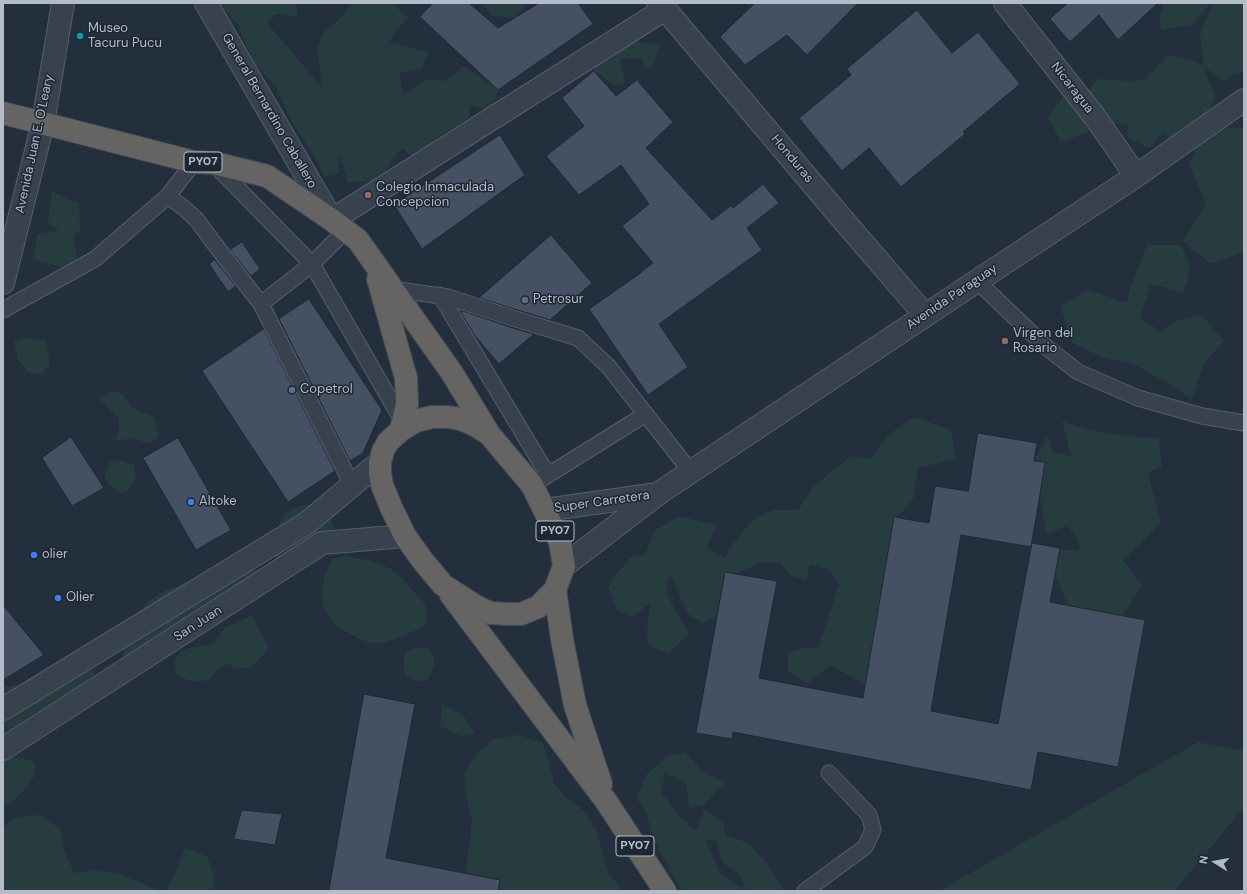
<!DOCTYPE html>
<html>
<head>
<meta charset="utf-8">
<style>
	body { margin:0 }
	#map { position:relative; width:1247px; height:894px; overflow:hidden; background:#242f3e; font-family:"DM Sans",sans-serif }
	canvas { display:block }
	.frame { position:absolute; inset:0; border:4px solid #b4bcc9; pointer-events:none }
	.north { position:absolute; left:1195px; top:842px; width:40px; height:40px; -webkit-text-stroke:3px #1d2633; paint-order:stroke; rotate:281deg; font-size:11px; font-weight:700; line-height:16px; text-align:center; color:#b4bcc9 }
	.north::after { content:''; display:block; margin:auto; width:14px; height:18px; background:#b4bcc9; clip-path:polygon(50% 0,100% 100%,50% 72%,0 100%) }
</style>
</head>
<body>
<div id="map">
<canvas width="1247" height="894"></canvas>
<div class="frame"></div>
<div class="north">N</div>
</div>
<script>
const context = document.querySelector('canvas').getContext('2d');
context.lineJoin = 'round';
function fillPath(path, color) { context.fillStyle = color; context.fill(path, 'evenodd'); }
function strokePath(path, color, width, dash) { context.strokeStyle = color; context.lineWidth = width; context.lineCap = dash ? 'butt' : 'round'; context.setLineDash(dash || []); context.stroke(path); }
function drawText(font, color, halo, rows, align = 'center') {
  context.font = font + ' "DM Sans",sans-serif'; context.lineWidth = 3; context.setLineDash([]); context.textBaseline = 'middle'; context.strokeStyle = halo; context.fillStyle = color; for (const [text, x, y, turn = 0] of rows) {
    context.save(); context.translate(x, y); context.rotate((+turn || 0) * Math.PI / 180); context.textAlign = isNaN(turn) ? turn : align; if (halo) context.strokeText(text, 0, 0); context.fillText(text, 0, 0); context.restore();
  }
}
fillPath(new Path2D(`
	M 219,3 L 296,3 L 298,17 L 276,14 L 267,23 L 322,87 L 317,48 L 324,32 L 343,16 L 351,3 L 392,3 L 408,18 L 394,33 L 390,43 L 429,52 L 421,69 L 399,73 L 403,95 L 427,79 L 445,81 L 464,66 L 498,90 L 492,111 L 471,105 L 468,119 L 432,141 L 420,165 L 403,148 L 391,160 L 384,179 L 348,183 L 339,154 L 338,174 L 325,177 L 311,151 L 294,126 L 275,86 L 257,66 L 246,45 L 238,25 Z
	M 482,3 L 524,3 L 526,6 L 516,17 L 506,18 L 491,15 Z
	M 1164,3 L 1212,3 L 1191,25 L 1161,30 L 1160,15 Z
	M 1213,3 L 1244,3 L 1244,72 L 1233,74 L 1225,81 L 1204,67 L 1215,96 L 1207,116 L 1174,142 L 1163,132 L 1149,148 L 1128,138 L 1127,125 L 1110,123 L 1111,131 L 1091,131 L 1061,142 L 1048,117 L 1069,90 L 1085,94 L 1098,79 L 1133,81 L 1146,79 L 1168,55 L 1191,60 L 1204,66 L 1200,34 Z
	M 623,35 L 638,42 L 660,45 L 654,65 L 645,69 L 642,59 L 620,58 L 625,82 L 614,85 L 594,71 L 599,59 Z
	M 1205,127 L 1244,128 L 1244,252 L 1210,264 L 1183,241 L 1206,203 L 1189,165 Z
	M 52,191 L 79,204 L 80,231 L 73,235 L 77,259 L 64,268 L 33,259 L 37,234 L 59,230 L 48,223 Z
	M 1147,245 L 1181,245 C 1191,268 1193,268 1183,292 L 1151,284 L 1140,319 L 1161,331 L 1176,321 L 1202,315 L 1224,341 L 1204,363 L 1192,400 L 1173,386 L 1132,363 L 1107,359 L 1072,343 L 1060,306 L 1089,290 L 1127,303 L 1129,291 Z
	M 26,337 L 37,341 L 46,340 L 50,365 L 41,374 L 29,373 L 18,360 L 14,341 Z
	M 113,391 L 122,394 L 132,408 L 153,416 L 159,436 L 149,444 L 136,439 L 115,440 L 119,431 L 119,419 L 99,398 Z
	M 914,417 L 951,430 L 956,459 L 918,468 L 913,500 L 893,522 L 893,550 L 868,686 L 830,665 L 808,684 L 788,671 L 788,653 L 803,648 L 818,648 L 839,584 L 829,570 L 810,564 L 806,580 L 792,576 L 779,562 L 759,563 L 736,574 L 717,617 L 702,623 L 687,613 L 671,575 L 667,579 L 667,595 L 689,634 L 668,653 L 648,646 L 647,630 L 650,604 L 631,617 L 617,610 L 608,588 L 615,576 L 630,558 L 645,555 L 655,530 L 680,516 L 717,525 L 706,547 L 725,557 L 735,541 L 751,521 L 773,510 L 798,510 L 815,485 L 851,456 L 871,459 L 887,436 Z
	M 1062,421 L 1087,430 L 1126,436 L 1159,439 L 1162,466 L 1148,473 L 1161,523 L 1123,560 L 1142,586 L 1122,616 L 1075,621 L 1055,575 L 1057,550 L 1080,550 L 1078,540 L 1068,526 L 1046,533 L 1034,461 L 1048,435 L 1052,452 L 1071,456 Z
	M 118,460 L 134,465 L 136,479 L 127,491 L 122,493 L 110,486 L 104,477 L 110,462 Z
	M 303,505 L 316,505 L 326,508 C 340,532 336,557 309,567 C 302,570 295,572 288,570 C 284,569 280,566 276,564 L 273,553 L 278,529 L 282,518 L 292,509 Z
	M 345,556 L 368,560 L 379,564 L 391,569 L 400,576 L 424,603 L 428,614 L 425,626 C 412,632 394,640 382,643 C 369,645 358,639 347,632 C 344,630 340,628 337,626 C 316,606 319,582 333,559 Z
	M 253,566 L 261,575 L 148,667 L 140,675 L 127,677 L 120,668 C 123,649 135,614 149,601 C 169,583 226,573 253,566 Z
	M 252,615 L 263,637 L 269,647 C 255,665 251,675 227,664 L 217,670 L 209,680 C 194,682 190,683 177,674 L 174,662 L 180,652 L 190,648 L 214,643 L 220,634 L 228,626 L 238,622 Z
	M 417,647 L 429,649 C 438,664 435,668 425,682 L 415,680 L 405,675 L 403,664 L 406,652 Z
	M 88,663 L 94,673 L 96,685 L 3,748 L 3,687 L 13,686 L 25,687 Z
	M 442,704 L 463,715 L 475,734 L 461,736 L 440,726 Z
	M 518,735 L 542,742 L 549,762 L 554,784 L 565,796 L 584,811 L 596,830 L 608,872 L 623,891 L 468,891 L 468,874 L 466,869 L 472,820 L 466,797 L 464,773 L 476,754 L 494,739 Z
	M 1198,742 L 1244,751 L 1244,807 L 1175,891 L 939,891 Z
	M 685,753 L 708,775 L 726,783 L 703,805 L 689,808 L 686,784 L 665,772 L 661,792 L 680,817 L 695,830 L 702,818 L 704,808 L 723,823 L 726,836 L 749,843 L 766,863 L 785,891 L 746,891 L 740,875 L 722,862 L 716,841 L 705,839 L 720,874 L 745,890 L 745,891 L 681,891 L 654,840 L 647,815 L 636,797 L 647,774 L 668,756 Z
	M 11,757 L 23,758 L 34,762 L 36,773 C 27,788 18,798 3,808 L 3,759 Z
	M 40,815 L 60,829 L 65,852 L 74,873 L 96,870 L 121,874 L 143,884 L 161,891 L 3,891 L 3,827 L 17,817 Z
	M 185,848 L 207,856 L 215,877 L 214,891 L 166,891 L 176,871 Z`), '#263c3f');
const building = new Path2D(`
	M 433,3 L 469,3 L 498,28 L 539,3 L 578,3 L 593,24 L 498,90 L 420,17 Z
	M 755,3 L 858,3 L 807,55 L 787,35 L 745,65 L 720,37 Z
	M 1068,3 L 1158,3 L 1118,40 L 1099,15 L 1070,42 L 1050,19 Z
	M 917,10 L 952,53 L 978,32 L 1020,84 L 963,132 L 965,134 L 901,187 L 869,148 L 842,171 L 799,118 L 851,75 L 847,69 Z
	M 594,71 L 616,96 L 637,80 L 673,122 L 646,148 L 712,220 L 732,205 L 733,208 L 763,184 L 779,203 L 747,228 L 762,250 L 659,324 L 688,367 L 648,395 L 589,309 L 642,272 L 642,271 L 653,263 L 622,226 L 649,204 L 621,165 L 579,195 L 546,156 L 584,126 L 562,98 Z
	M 500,135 L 525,175 L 422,249 L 394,205 Z
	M 551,235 L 592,283 L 550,320 L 479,298 Z
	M 242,242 L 260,269 L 251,276 L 230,250 Z
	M 215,260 L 236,286 L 228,292 L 209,264 Z
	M 309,299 L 382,410 L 363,453 L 350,461 L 279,319 Z
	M 463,311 L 519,330 L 534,334 L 499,364 L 476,337 L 461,313 Z
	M 264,329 L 335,471 L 288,502 L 202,371 Z
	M 978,433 L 1037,443 L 1034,461 L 1045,462 L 1040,495 L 1031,547 L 961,535 L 931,711 L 998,724 L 1032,543 L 1060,548 L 1050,602 L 1145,620 L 1118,767 L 1038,752 L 1031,790 L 733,732 L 732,739 L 696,733 L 725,572 L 777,581 L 759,678 L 863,698 L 894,517 L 929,523 L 935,486 L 968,491 Z
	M 71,437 L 104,488 L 72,506 L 42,458 Z
	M 178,438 L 231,530 L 196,550 L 143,458 Z
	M 3,605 L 44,655 L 3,680 Z
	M 364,694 L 415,704 L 386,858 L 500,880 L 498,891 L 329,891 Z
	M 242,810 L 282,814 L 275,845 L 234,839 Z`);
fillPath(building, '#455162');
strokePath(building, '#1f2835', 1);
const service = new Path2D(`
	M 214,164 L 312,264 L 403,422
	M 168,196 L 185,209 L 197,220 L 213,242 L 261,304 L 312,264 L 346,230
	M 977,281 L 1046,347 L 1078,372 L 1138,398 L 1202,416 L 1244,423
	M 392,289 L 448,297 L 522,321 L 578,338 L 608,366 L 691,472
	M 440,295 L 548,475
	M 261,304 L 352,485
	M 3,310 L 95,259 L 168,196 L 194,162
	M 540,480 L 646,414
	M 805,891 L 865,847 L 873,830 L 869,815 L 829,773`);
const minor = new Path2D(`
	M 206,3 L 332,220 L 665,9
	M 658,3 L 665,9 L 838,214 L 925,315
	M 1005,3 L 1095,117 L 1136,176
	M 3,283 L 43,123 L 63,3
	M 545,510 L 658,494
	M 564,566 L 659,493 L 977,281 L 1136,176 L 1244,100`);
const tertiary = new Path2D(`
	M 3,709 L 307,523 L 380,462
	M 3,749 L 322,543 L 405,536`);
const trunk = new Path2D(`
	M 3,113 L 194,162 L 214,163 L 267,176 L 332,220 L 358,240 L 452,373 L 489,434
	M 378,279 L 406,378 L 407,404 L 401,430
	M 432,417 L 448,417 L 460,419 L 473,424 L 489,434 L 532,485 L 560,542 L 564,566 L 555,590 L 538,607 L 521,614 L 508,614 L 491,613 L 479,608 L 443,585 L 423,561 L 405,536 L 391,507 L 382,485 L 380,473 L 380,462 L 383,451 L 388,442 L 401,430 L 416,421 Z
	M 555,590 L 562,639 L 575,705 L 601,784
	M 451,595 L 606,801 L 665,891`);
strokePath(service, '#565f6c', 17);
strokePath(minor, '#565f6c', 24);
strokePath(tertiary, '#565f6c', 24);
strokePath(trunk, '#434c59', 24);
strokePath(service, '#38414e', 15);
strokePath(minor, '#38414e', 22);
strokePath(tertiary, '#38414e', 22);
strokePath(trunk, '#656462', 22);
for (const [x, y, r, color] of [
	[80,36,4,"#0f9aa8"],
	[368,195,4,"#8d6e63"],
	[525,300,4,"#5c6f8a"],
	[1005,341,4,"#8d6e63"],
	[292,390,4,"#5c6f8a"],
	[191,502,4,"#3f7fe0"],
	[34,555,4,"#3f7fe0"],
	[58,598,4,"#3f7fe0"]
]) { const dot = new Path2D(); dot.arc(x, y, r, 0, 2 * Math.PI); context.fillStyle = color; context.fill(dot); strokePath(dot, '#1d2633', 1.5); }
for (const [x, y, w] of [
	[203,162,38],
	[555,531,38],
	[635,846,38]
]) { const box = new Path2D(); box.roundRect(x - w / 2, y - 10, w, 20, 3); context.fillStyle = '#1d2633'; context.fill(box); strokePath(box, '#b4bcc9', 1); }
drawText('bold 12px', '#b4bcc9', null, [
	["PY07",203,162],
	["PY07",555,531],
	["PY07",635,846]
]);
drawText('13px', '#b4bcc9', '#1d2633', [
	["Museo",88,29],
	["Tacuru Pucu",88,44],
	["Colegio Inmaculada",376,188],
	["Concepcion",376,203],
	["Petrosur",533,300],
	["Virgen del",1013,334],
	["Rosario",1013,349],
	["Copetrol",300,390],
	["Altoke",199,502],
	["olier",42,555],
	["Olier",66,598]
], 'left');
drawText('13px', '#b4bcc9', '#1d2633', [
	["Nicaragua",1072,88,52],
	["General Bernardino Caballero",269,111,60],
	["Avenida Juan E. O'Leary",35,144,-78],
	["Honduras",792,159,50],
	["Avenida Paraguay",952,297,-34],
	["Super Carretera",602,502,-8],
	["San Juan",198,624,-33]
]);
</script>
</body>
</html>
